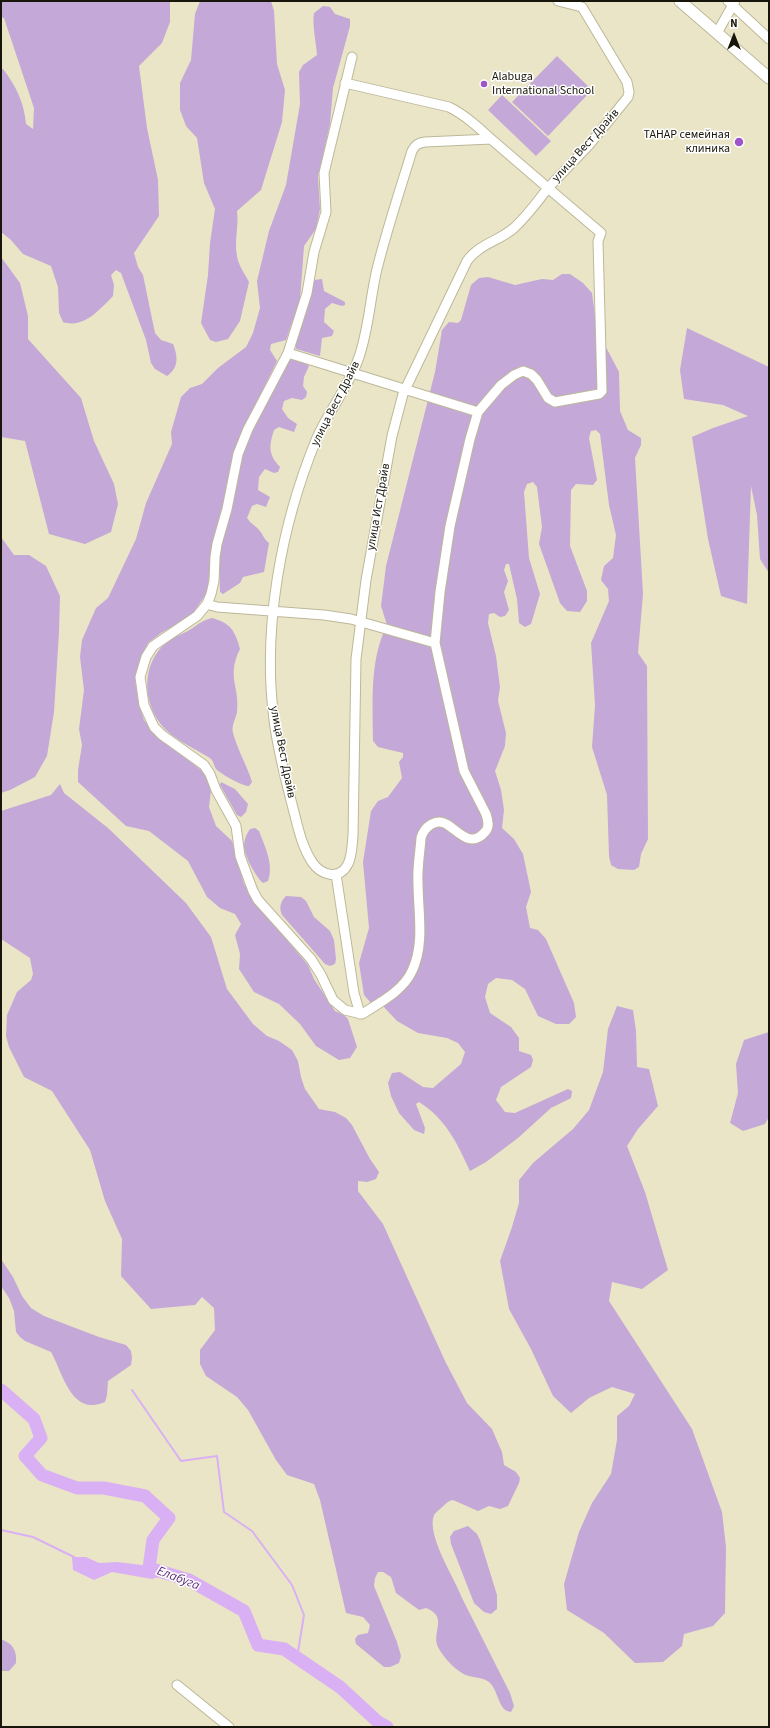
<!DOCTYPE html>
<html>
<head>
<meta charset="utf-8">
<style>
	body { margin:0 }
	#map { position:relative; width:770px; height:1728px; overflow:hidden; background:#eae5c6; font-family:"Source Sans 3",sans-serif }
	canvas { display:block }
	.frame { position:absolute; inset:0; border:2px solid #18160a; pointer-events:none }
	.north { position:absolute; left:714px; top:16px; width:40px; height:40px; -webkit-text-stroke:3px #fff; paint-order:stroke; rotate:0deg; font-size:11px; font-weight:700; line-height:16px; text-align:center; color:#18160a }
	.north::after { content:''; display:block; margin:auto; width:14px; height:18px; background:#18160a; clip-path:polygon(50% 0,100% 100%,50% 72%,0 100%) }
</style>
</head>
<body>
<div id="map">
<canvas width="770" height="1728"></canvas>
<div class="frame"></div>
<div class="north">N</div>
</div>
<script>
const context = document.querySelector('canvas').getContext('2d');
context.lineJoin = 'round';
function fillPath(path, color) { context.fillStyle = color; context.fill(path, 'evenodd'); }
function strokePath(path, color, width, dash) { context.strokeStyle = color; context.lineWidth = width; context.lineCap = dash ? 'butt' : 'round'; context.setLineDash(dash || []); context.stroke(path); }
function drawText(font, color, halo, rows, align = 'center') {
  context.font = font + ' "Source Sans 3",sans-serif'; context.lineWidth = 3; context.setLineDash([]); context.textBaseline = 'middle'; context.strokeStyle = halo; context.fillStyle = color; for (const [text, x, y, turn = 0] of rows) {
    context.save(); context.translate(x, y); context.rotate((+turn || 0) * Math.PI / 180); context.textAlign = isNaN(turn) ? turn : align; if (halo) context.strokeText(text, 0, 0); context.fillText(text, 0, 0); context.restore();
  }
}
fillPath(new Path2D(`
	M 1,1 L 170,1 L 170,22 L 162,43 L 139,66 L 147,128 L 158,180 L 159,216 L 134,253 L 138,267 L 143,275 L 155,333 L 161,340 L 173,344 C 178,356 179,368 167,376 L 155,369 L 151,363 L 146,340 L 121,273 L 116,270 L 111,275 L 114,285 L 113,296 C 100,309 84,329 63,322 L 59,313 L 58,287 L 51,266 L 23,254 L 11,240 L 1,232 L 1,69 L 3,69 C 16,86 24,102 26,124 L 33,129 L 34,108 L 4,18 L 1,17 Z
	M 200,1 L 271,1 L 274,11 L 277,64 L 285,90 L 282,122 L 261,190 L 237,211 C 239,226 234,241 237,256 C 238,265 245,274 249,282 L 240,321 L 228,339 L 216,342 L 210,340 L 201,323 L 208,275 L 210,243 L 215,209 L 204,183 L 197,138 L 186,126 L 180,110 L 180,83 L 191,60 L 195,14 Z
	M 323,6 L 330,7 L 335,14 L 350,19 L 350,26 L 333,88 L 330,124 L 318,177 L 320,209 L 316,229 L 304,246 L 300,300 L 286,340 L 271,344 L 270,350 L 277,361 L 244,428 L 214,536 L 207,593 L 191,616 L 161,633 L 148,643 L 140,659 L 135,680 L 139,705 L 144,720 L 157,736 L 205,773 L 211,790 L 209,807 L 216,826 L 232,841 L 244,884 L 254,901 L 308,965 L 314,979 L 335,1011 L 344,1015 L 348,1019 L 357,1047 L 350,1058 L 339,1060 L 316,1046 L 300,1024 L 279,1004 L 254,992 L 239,969 L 240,954 L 235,935 L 241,924 L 235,914 L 220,908 L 207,897 L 188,861 L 149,831 L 126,826 L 78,782 L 78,770 L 82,745 L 79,729 L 84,690 L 80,657 L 82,640 L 96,608 L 108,598 L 136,539 L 146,503 L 172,444 L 171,432 L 181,397 L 190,388 L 202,384 L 218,368 L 246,347 L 253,333 L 260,308 L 257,281 L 269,231 L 286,185 L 300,104 L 299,72 L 303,65 L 317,55 C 316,41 312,25 314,13 Z
	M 557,56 L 592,90 L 548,136 L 512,102 Z
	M 502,95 L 551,141 L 536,156 L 488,110 Z
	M 1,257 L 20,283 L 28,316 L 28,339 L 81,398 L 94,441 L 114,484 L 118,504 L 111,532 L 85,544 L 49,534 L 25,441 L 1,437 Z
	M 562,274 L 570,274 L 583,283 L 592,293 L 597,330 L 619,372 L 620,411 L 628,430 L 641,438 L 641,445 L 635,458 L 643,594 L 638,653 L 647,666 L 648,839 L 641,854 L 639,867 L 634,870 L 618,869 L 611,865 L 609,856 L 607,795 L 592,747 L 595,705 L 591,643 L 609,601 L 608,589 L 601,580 L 604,566 L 613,558 L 616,535 L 609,505 L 600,434 L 596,430 L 591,431 L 589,438 L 597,480 L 593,485 L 576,484 L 571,490 L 570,546 L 587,591 L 587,601 L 580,612 L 567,611 L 560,603 L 539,544 L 542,527 L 537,487 L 533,482 L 527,484 L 524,492 L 529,558 L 540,594 L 531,624 L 525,627 L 519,623 L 517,599 L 509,564 L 506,564 L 504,570 L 508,581 L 504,592 L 509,610 L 505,616 L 500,617 L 494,613 L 489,614 L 488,623 L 496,656 L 500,687 L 498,701 L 506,733 L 505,746 L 495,771 L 501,790 L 504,810 L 502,828 L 514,839 L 523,854 L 531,892 L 526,907 L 530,928 L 538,930 L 546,939 L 574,1003 L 576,1017 L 569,1024 L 556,1024 L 538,1016 L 525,989 L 512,980 L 496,978 L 488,984 L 485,997 L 490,1013 L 511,1027 L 519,1038 L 519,1051 L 531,1055 L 533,1060 L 531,1067 L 501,1087 L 496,1100 L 505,1112 L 515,1113 L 568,1089 L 572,1091 L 571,1098 L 551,1108 L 518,1138 L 486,1162 L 470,1171 C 457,1143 446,1119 419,1102 L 416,1104 L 425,1128 L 424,1134 L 414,1130 L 399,1113 L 391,1096 L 388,1083 L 392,1073 L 400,1072 L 423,1087 L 433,1088 L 461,1064 L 465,1052 L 458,1043 L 447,1038 L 418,1033 L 397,1021 L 381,1004 L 370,1002 L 364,995 L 359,963 L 369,928 L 363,862 L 371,811 L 378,801 L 388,797 L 402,778 L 399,762 L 403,757 L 403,753 L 378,747 L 373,741 C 373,702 369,661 387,625 L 381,606 L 386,566 L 435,372 L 442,330 L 449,322 L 458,323 L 461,320 L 471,285 L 479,278 L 488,277 L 515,285 L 542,279 L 553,280 Z
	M 322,279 L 324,291 L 345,302 L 345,305 L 342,306 L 332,303 L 325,309 L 324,322 L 334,331 L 332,336 L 322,338 L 320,356 L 296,349 L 295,344 L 314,280 Z
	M 687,328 L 769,367 L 769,573 L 760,559 L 757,515 L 751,486 L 747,604 L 721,596 L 708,539 L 692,437 L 713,428 L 748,416 L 723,405 L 684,399 L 680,370 Z
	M 293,359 L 306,363 L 309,366 L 304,377 L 303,386 L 307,392 L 306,397 L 302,400 L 292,398 L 284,401 L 282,409 L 288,418 L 297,424 L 294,432 L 279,427 L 274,430 C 269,446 268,454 280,467 L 278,472 L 274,473 L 265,469 L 259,477 L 258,490 L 270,497 L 266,507 L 257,504 L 252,506 L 247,518 C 252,525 255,525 259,530 C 263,534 263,538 269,543 L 264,572 L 243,577 L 240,583 L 223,594 L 220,592 L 219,553 L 241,456 L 250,430 L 288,360 Z
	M 1,537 L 14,555 L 29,555 L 46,566 L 60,596 L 59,632 L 54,712 L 47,756 L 35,777 L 10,790 L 1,793 Z
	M 212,618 C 230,623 235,630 240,649 C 226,677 240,686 237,712 C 236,719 231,725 233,733 C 237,748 245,762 250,776 L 252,782 L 249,786 C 242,786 223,775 217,770 C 214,767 214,762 211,759 C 208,756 202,754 198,751 C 187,745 174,738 165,729 C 142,705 140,664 167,642 C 174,636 184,634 191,629 C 200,623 201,621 212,618 Z
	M 221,782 L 235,789 L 248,804 L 246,812 L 241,817 L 237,815 L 220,785 Z
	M 60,784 L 64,793 L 108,828 L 186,903 L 211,937 L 227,989 L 253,1024 L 267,1036 L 279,1041 L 292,1050 L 298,1061 L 301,1077 L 305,1089 L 319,1109 L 335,1112 L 346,1118 L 352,1125 L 370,1159 L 379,1172 L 376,1179 L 367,1182 L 358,1181 L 358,1191 L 383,1224 L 445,1361 L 467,1403 L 492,1429 L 502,1452 L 504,1465 L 516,1472 L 520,1478 L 519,1483 L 508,1506 L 500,1509 L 489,1506 L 478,1511 L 453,1500 C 447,1501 445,1505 440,1509 C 439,1510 435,1513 434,1515 C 426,1535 455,1579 462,1598 L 510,1693 L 514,1706 L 511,1712 C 498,1711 499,1691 489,1682 C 483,1677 474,1678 466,1675 C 456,1671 443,1657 438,1647 C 431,1632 449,1617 426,1608 L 419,1610 L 396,1593 L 391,1577 L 383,1572 L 378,1572 L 375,1578 L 374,1586 L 397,1642 L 401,1656 L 399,1663 L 390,1667 L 384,1667 L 356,1644 L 355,1639 L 358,1635 L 368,1633 L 370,1625 L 363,1617 L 346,1613 L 320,1500 L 314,1484 L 287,1475 L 276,1460 L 248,1410 L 237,1397 L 206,1376 L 200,1364 L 200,1350 L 215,1330 L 214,1308 L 202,1297 L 195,1305 L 151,1309 L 121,1276 L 122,1239 L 105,1201 L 90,1150 L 52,1091 L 24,1077 L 9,1047 L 6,1036 L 7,1015 L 17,992 L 31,980 L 33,974 L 30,958 L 1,939 L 1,811 L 51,795 Z
	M 255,828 L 259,831 C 265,847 274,864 268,881 L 263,883 C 256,877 245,857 244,847 C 244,840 246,835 250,829 Z
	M 286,896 L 301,897 L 306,901 L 314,917 L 330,931 L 334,940 L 336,959 L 335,964 L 330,966 L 325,964 L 282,915 C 279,908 280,902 286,896 Z
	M 617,1006 L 633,1010 L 636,1031 L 637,1067 L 649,1069 L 658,1106 L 638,1129 L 627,1146 L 645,1192 L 668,1270 L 642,1289 L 612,1282 L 609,1301 L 692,1429 L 722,1512 L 726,1547 L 725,1613 L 713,1626 L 684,1634 L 682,1646 L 663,1662 L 635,1663 L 604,1633 L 567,1610 L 564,1584 L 579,1532 L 592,1503 L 611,1474 L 617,1440 L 617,1416 L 629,1406 L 635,1394 L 612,1387 L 589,1398 L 571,1413 L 553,1396 L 531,1349 L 509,1309 L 500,1261 L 512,1227 L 519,1203 L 519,1180 L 533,1163 L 573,1129 L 589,1110 L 603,1072 L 608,1029 Z
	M 769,1032 L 769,1117 L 765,1124 L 743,1131 L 730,1123 L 738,1093 L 736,1064 L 744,1040 Z
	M 1,1259 L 13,1277 L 22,1296 L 31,1308 L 44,1316 L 99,1337 L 126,1345 L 131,1351 L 132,1358 L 131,1365 L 108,1381 L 107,1395 L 105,1402 C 71,1417 63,1373 51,1352 L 25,1341 L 20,1337 L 16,1332 L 14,1311 L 9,1298 L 1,1286 Z
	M 468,1526 L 477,1534 L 480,1540 L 497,1595 L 497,1609 L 491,1614 L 484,1612 L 474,1603 L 451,1544 L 450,1537 L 454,1531 Z
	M 1,1639 C 13,1644 17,1650 16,1663 L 9,1671 L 1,1671 Z`), '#c4a8d8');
fillPath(new Path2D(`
	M 72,1557 L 86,1557 L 99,1563 L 117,1562 L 142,1565 L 149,1568 L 159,1577 L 152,1579 L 112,1572 L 94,1580 L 73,1570 Z`), '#d9b0f4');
strokePath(new Path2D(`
	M 132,1390 L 181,1461 L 217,1456 L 224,1512 L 252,1531 L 292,1585 L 304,1615 L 297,1658
	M 1,1530 L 33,1537 L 74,1557`), '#d9b0f4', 2);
strokePath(new Path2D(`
	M 1,1390 L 34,1419 L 41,1438 L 25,1456 L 42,1475 L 77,1488 L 104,1488 L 145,1496 L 169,1518 L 153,1540 L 149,1568 L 189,1580 L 244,1611 L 258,1645 L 284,1649 L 340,1687 L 378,1722 L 387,1727`), '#d9b0f4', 13);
const minor = new Path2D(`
	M 558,1 L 582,7
	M 728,1 L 769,39
	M 717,33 L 735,1
	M 352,57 L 324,173 L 326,212 L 314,252 L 307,293 L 288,353 L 248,429 L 238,454 L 227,509 L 217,544 L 215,557 L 214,581 L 211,594 L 207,604 L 197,616 L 153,646 L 146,657 L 140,677 L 144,705 L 154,727 L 162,735 L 204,765 L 210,774 L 216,790 L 236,826 L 240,856 L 253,891 L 258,900 L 311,959 L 321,975 L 333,1000 L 345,1010 L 362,1014 C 379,1003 403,991 412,971 C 425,944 418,912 418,883 C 417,868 420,853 421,838 C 424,827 436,817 448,825 C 460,833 471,848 485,832 C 490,827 488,820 486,814 L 464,771 L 435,643 L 440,592 L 450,526 L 470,439 L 478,412 L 501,385 L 514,375 L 523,371 L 531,374 L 537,380 L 548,398 L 555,402 L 599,394 L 602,391 L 598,241 L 601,233 L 548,188 C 538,201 527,216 514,228 C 499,241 479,244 467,261 L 403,394 L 392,436 L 366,580 L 356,659 L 353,836 C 352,845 352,856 348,864 C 339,881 321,875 312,862 C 303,848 299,832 295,816 C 287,784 278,753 274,720 C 262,628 281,526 316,440 C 328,411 349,387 359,357 C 369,328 370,298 377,269 C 387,229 400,190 412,151 C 415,145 418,143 425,142 L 491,139 L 548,188 L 589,145 L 628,97 L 629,92 L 627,82 L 582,7
	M 345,83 L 449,107 C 465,115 478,127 491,139
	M 288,353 L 478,412
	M 207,604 L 217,607 L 324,615 L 351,619 L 435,643
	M 336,874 L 354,993 L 360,1014
	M 177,1685 L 229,1727`);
const major = new Path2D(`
	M 680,1 L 769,78`);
strokePath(minor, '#bcb899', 11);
strokePath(major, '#bcb899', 13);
strokePath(minor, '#fff', 9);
strokePath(major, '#fff', 11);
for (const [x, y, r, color] of [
	[484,84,4,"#9e55c8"],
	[739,142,5,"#9e55c8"]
]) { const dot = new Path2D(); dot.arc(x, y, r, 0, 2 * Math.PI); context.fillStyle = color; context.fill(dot); strokePath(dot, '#fff', 1.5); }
drawText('12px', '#18160a', '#fff', [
	["Alabuga",492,77],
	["International School",492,91],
	["ТАНАР семейная",730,135,"right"],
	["клиника",730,149,"right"]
], 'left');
drawText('12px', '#18160a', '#fff', [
	["улица Вест Драйв",586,146,-48],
	["улица Вест Драйв",336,404,-63],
	["улица Ист Драйв",379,507,-80],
	["улица Вест Драйв",282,752,79]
]);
drawText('italic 13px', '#5e2c7a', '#fff', [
	["Елабуга",178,1579,21]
]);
</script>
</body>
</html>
